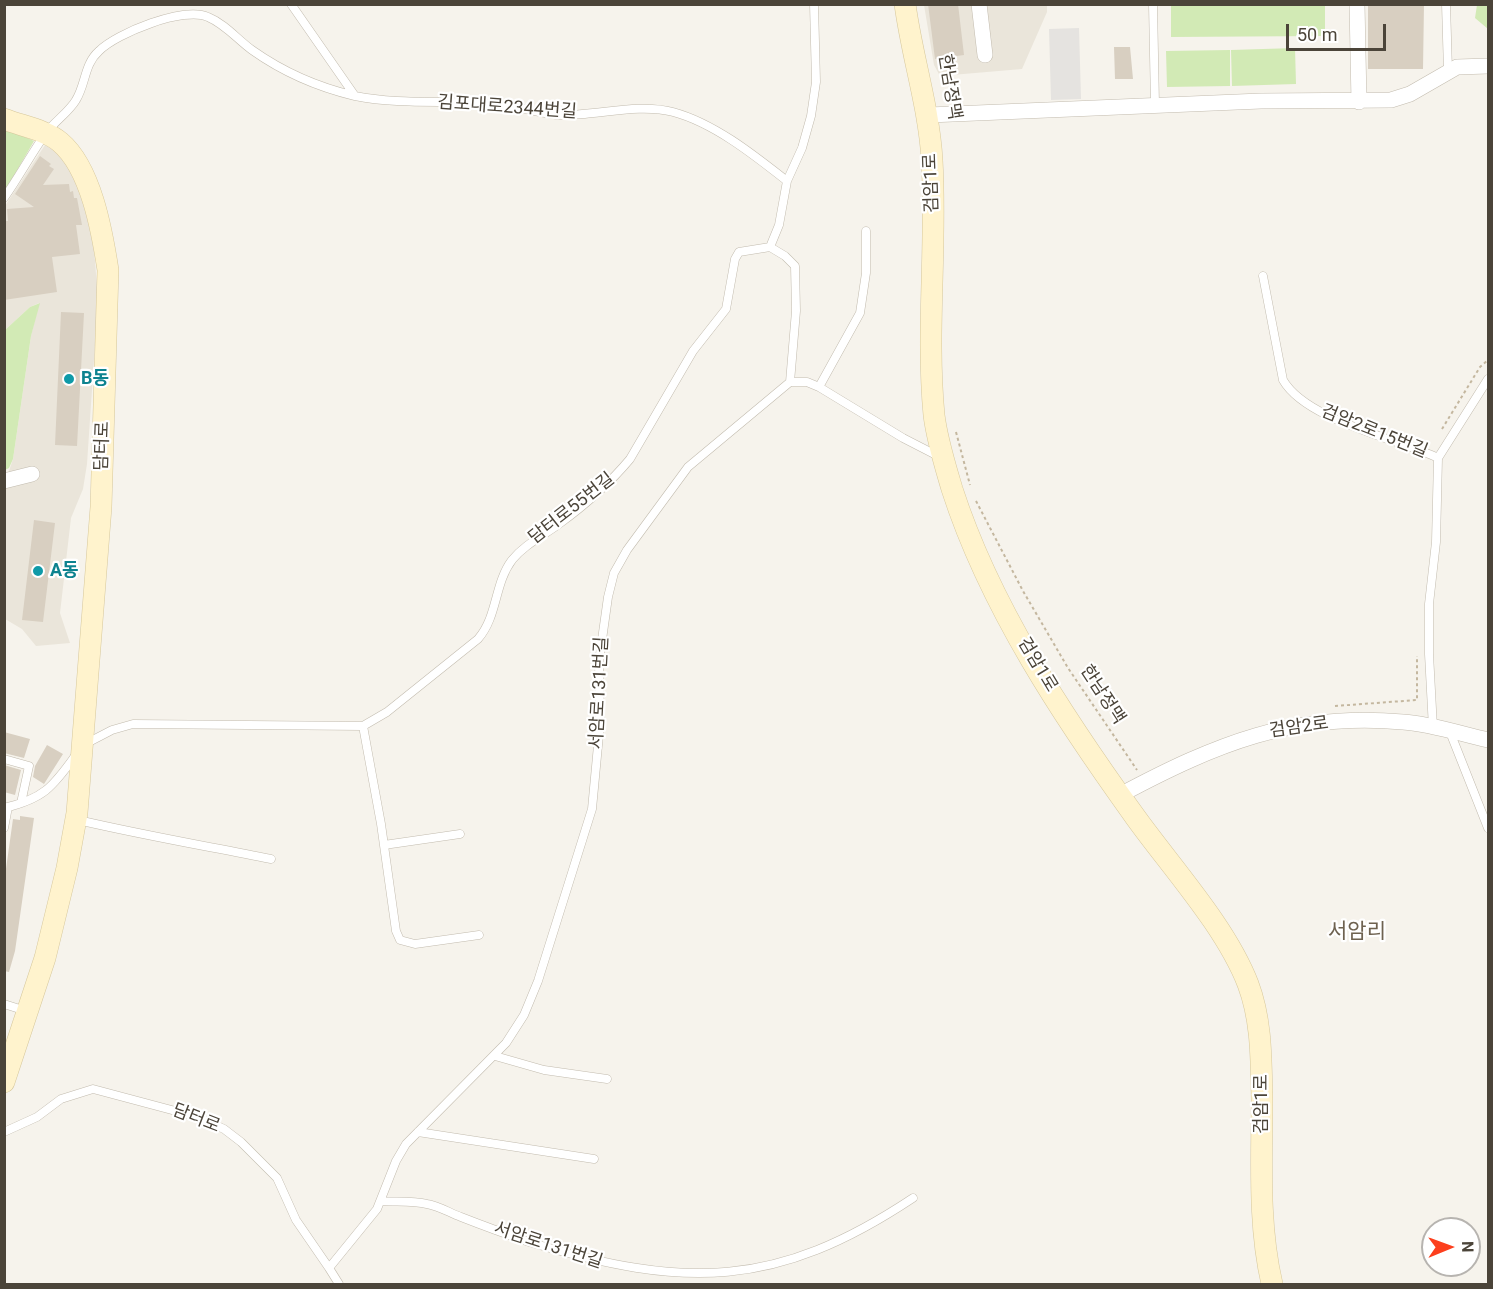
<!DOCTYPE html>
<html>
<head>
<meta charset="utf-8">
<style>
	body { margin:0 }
	#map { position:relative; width:1493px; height:1289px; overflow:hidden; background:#f6f3ec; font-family:Roboto,sans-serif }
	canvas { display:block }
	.frame { position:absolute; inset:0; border:6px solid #4b4439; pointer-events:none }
	.north { position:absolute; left:1421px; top:1217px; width:60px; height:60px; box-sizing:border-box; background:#fff; border:2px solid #b7b4b0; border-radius:50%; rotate:89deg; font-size:16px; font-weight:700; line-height:24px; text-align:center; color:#4b4439 }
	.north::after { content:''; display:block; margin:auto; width:21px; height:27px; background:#fc3f1d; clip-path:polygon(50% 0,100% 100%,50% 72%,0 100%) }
	.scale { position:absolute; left:1286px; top:24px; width:100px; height:27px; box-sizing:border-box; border:3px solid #4b4439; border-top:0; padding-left:8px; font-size:18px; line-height:21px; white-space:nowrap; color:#4b4439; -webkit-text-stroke:4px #fff; paint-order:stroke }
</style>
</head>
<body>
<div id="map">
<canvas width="1493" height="1289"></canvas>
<div class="frame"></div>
<div class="north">N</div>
<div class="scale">50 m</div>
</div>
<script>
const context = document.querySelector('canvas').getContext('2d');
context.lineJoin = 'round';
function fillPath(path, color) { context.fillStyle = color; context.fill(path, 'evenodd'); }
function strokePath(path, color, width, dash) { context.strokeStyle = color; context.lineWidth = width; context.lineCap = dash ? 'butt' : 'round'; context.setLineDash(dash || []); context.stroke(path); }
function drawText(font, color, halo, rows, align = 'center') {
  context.font = font + ' Roboto,"Noto Sans KR",sans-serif'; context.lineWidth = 4.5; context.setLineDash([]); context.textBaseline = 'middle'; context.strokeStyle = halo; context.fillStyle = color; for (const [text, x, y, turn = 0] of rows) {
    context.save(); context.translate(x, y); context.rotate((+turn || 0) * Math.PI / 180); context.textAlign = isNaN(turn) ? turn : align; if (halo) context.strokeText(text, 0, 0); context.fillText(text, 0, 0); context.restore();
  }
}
fillPath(new Path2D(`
	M 924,5 L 1047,5 L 1047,12 L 1022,69 L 940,76 L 934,65 Z
	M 45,145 L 56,151 L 75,175 L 93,235 L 98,300 L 87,464 L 83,489 L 71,518 L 60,613 L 70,643 L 36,646 L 22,629 L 5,619 L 5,483 L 13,459 L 31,336 L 39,303 L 30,307 L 5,330 L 5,206 Z`), '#eae5da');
fillPath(new Path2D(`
	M 1171,5 L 1325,5 L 1325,36 L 1171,37 Z
	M 1477,5 L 1488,5 L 1488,29 L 1475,18 Z
	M 1295,48 L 1296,84 L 1232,86 L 1231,50 Z
	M 1230,50 L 1230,86 L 1167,87 L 1166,51 Z
	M 5,128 L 34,141 L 5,191 Z
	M 40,303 L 31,336 L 13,459 L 9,468 L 5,470 L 5,330 L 30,307 Z`), '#d2eab5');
fillPath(new Path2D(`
	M 1079,28 L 1081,99 L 1051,100 L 1049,29 Z`), '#e5e3e0');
fillPath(new Path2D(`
	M 928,4 L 958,4 L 964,55 L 935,59 Z
	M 1368,4 L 1424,4 L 1423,69 L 1368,69 Z
	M 1114,47 L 1130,47 L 1133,79 L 1115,79 Z
	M 40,156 L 51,164 L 49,166 L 54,169 L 43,185 L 69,184 L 70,192 L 73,191 L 74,198 L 77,198 L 82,225 L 76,225 L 80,254 L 52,257 L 57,292 L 4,300 L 4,221 L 8,221 L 7,209 L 34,207 L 15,194 Z
	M 61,312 L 84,313 L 77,446 L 55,445 Z
	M 34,520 L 55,523 L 43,622 L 22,620 Z
	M 4,732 L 30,739 L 24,758 L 4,753 Z
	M 47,745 L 63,754 L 44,784 L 33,777 L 35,766 Z
	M 4,765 L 21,770 L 15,795 L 4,792 Z
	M 20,816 L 34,818 L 15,951 L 9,972 L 4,971 L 4,883 L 13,819 L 20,820 Z`), '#d8cfc1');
const lane = new Path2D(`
	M 291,4 L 355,96 C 404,106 455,99 505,105 C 524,107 544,116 564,115 C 598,115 640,103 673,112 C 714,123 754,155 787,181
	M 1153,4 L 1155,105
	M 1446,4 L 1448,71
	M 4,198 C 19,177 31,154 46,133 C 55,121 69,112 76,100 C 86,84 84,64 99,51 C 117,33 184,6 208,17 C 225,24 237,39 252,50 C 283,72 317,87 355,96
	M 770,247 L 785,256 L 795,266 L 796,311 L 790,382 L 807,382 L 819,387 L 903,438 L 940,457
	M 1263,276 L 1283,380 C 1306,420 1395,438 1438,458
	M 819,387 L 860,313 L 866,273 L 866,231
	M 363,726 L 381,824 L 396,931 L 400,940 L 415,944 L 479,935
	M 1433,728 L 1429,654 L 1429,604 L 1436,542 L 1438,458 L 1488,379
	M 1450,732 L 1488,828
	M 87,743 L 112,730 L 133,724 L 363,726 L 387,712 L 478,639 C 498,616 494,584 512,560 C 525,544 543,536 559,524 C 585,505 610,483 630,459 L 693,351 L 726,309 L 735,259 L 739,252 L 770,247 L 779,225 L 787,181 L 802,148 L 811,116 L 816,82 L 814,4
	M 4,759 L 29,766 L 21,803
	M 4,808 C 43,799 53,787 75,756
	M 78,820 C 142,835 206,846 271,859
	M 4,828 L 8,807
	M 384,845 L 460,834
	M 4,1004 L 26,1011
	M 495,1056 L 544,1070 L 607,1079
	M 4,1132 L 37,1117 L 61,1099 L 93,1089 L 198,1117 L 224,1129 L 241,1142 L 277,1178 L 296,1220 L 329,1268
	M 418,1132 L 594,1159
	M 382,1201 C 397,1202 413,1201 427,1204 C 439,1206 450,1213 461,1217 C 484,1226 506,1234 529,1242 C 685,1289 776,1289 913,1198
	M 339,1284 L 329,1268 L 377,1209 L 396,1161 L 406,1144 L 506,1043 L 524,1015 L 538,981 L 592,809 L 600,724 L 599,661 L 608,597 L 614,573 L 627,550 L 688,467 L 790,382`);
const street = new Path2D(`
	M 979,4 L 985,55
	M 1357,4 L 1359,102
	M 929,115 L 1261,101 L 1391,100 L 1410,94 L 1457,67 L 1488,66
	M 4,481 L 32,474
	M 1120,795 C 1216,744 1292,712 1403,722 C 1432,724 1461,734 1488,740`);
const secondary = new Path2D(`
	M 905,4 C 912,57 929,107 932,160 C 937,245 926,331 934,415 C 937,440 945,465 952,489 C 990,607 1064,718 1136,818 C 1172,868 1226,927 1248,984 C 1262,1021 1261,1060 1262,1099 C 1262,1161 1258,1224 1272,1284
	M 4,119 C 22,126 46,130 60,142 C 91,168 102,231 108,270 L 101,507 L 77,813 L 67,868 L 45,958 L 4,1082`);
strokePath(lane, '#c2bbae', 9);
strokePath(street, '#c2bbae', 16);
strokePath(secondary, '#d6c79b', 22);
strokePath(new Path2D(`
	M 1442,429 L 1480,367 L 1488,360
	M 956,432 L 970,485
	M 976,501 L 1023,591 L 1068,668 L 1137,770
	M 1335,706 L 1417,700 L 1417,656`), '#c4b79f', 2, [3, 3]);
strokePath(lane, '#fff', 8);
strokePath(street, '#fff', 15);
strokePath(secondary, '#fff3cd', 21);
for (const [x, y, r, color] of [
	[69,379,6,"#0f9aa8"],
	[38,571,6,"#0f9aa8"]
]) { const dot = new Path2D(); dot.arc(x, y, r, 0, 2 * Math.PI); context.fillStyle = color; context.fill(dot); strokePath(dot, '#fff', 2); }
drawText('18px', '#4b4439', '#fff', [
	["한남정맥",949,87,81],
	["김포대로2344번길",507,108,4],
	["검암1로",932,183,-92],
	["검암2로15번길",1374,432,22],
	["담터로",103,446,-88],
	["담터로55번길",572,509,-38],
	["검암1로",1037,665,59],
	["서암로131번길",600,693,-87],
	["한남정맥",1102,695,57],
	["검암2로",1299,728,-8],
	["검암1로",1262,1104,-90],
	["담터로",196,1119,21],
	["서암로131번길",548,1246,18]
]);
drawText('bold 18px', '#0d838f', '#fff', [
	["B동",81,379],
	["A동",50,571]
], 'left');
drawText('21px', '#6e6250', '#fff', [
	["서암리",1357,933]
]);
</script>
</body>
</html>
